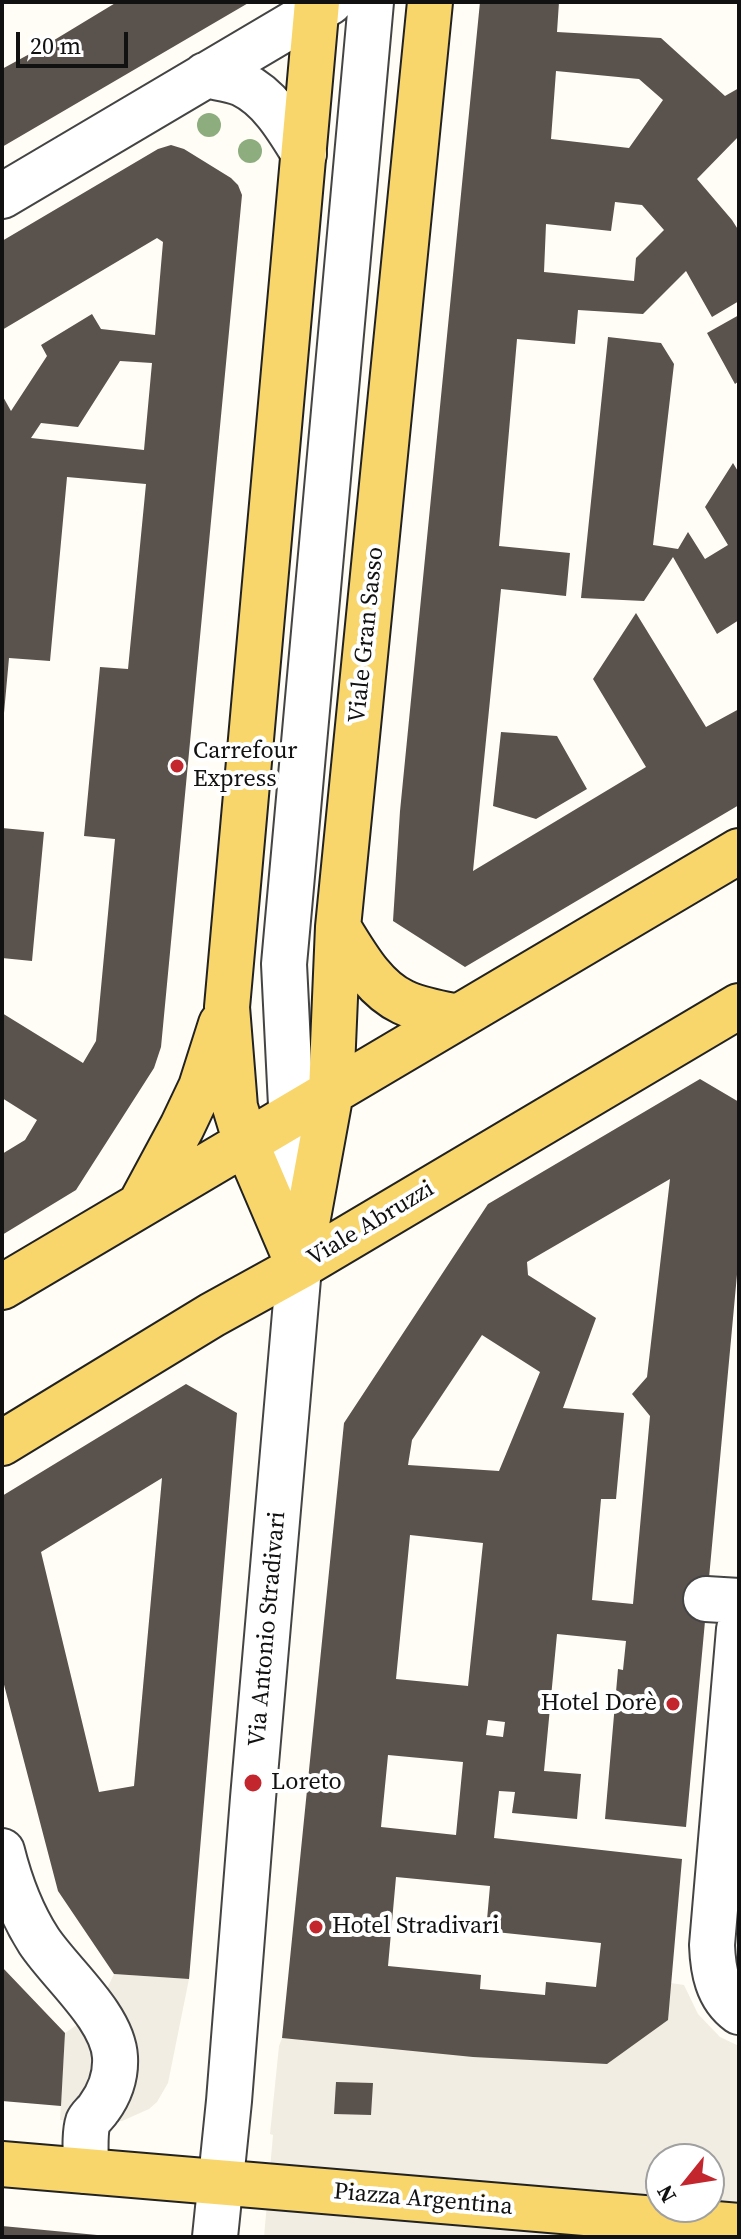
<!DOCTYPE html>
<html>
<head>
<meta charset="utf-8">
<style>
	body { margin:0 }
	#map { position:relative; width:741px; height:2239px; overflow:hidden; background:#fffdf5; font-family:"Source Serif 4",serif }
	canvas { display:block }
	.frame { position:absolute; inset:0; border:4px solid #111; pointer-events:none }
	.north { position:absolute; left:645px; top:2143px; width:80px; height:80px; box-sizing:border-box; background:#fff; border:2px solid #a0a0a0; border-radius:50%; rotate:240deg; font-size:22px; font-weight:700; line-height:32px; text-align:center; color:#111 }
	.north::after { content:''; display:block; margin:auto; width:28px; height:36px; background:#c4262e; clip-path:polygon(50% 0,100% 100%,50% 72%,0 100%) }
	.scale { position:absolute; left:16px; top:32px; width:112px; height:36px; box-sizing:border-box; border:4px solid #111; border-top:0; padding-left:10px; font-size:24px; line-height:28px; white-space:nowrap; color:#111; -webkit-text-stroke:6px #fff; paint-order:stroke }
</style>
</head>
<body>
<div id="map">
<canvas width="741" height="2239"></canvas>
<div class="frame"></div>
<div class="north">N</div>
<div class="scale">20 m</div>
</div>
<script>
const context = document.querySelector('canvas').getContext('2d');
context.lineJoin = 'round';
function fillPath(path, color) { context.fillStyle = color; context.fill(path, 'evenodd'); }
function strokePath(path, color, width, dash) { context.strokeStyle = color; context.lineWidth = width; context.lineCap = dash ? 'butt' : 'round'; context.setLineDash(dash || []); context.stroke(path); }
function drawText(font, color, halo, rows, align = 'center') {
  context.font = font + ' "Source Serif 4",serif'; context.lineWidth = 8; context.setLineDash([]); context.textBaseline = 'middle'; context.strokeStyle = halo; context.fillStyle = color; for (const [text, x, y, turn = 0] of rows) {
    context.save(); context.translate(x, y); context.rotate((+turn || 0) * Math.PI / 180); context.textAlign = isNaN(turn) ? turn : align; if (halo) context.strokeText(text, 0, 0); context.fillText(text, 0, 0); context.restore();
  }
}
fillPath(new Path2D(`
	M 114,1974 L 189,1979 L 168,2083 L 157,2102 L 149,2109 L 122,2121 L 60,2120 L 65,2033 L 96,2012 Z
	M 671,1983 L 684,1985 L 698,2014 L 720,2037 L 739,2046 L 739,2237 L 264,2237 L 273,2135 L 270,2134 L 279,2046 L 282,2038 ZM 661,2159 L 709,2159 L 709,2207 L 661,2207 Z`), '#f1ede2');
fillPath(new Path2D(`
	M 117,2 L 250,2 L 2,147 L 2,69 L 46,45 Z
	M 480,2 L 559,2 L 557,32 L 661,38 L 725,96 L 739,88 L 739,136 L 697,179 L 732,220 L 739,231 L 739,301 L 712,317 L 686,271 L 643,314 L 578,310 L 575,344 L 517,339 L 499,546 L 570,553 L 566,596 L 501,589 L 473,871 L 646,767 L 593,679 L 636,613 L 706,727 L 739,709 L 739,805 L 465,967 L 393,921 L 400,811 ZM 556,71 L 639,79 L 663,100 L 629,148 L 551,139 ZM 615,202 L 642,205 L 664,230 L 636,258 L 634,281 L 544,272 L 546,224 L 611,231 Z
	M 171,145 L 184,149 L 231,178 L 238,185 L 242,195 L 161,1047 L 154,1068 L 76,1190 L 2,1235 L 2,1154 L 25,1140 L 37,1120 L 2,1098 L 2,1013 L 83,1063 L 96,1041 L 115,839 L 84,836 L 100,667 L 128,669 L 146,484 L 67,477 L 50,661 L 9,658 L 4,713 L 2,712 L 2,395 L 11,411 L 47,356 L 41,345 L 92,314 L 101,329 L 155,335 L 163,242 L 157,238 L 2,330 L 2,241 L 158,149 ZM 120,361 L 152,363 L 144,450 L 31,438 L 41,423 L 78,427 Z
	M 739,315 L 739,381 L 735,384 L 707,333 Z
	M 608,337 L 661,343 L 674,364 L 653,545 L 678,549 L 688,532 L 705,559 L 728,545 L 705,507 L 733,463 L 739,473 L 739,620 L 717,634 L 673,557 L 644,601 L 581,598 Z
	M 501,732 L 557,736 L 587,789 L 536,819 L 493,806 Z
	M 2,828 L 44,832 L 32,961 L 2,958 Z
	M 700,1079 L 739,1102 L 739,1253 L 686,1827 L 605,1819 L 618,1669 L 623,1670 L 626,1641 L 557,1634 L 544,1771 L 581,1774 L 577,1819 L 512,1813 L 515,1792 L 499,1791 L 494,1838 L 682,1859 L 668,2020 L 607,2064 L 473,2057 L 282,2038 L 344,1423 L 488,1204 ZM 670,1179 L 647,1377 L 632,1394 L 650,1416 L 633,1604 L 592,1600 L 601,1499 L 616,1499 L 624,1413 L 563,1408 L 596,1318 L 528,1275 L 527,1262 ZM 482,1335 L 540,1372 L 499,1471 L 408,1465 L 412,1440 ZM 410,1535 L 483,1543 L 468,1686 L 396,1679 ZM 488,1720 L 505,1722 L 503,1737 L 486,1735 ZM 388,1755 L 463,1762 L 456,1835 L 381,1827 ZM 396,1877 L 490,1886 L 486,1931 L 601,1943 L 596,1987 L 546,1982 L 545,1995 L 480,1989 L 481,1975 L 388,1966 Z
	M 186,1384 L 237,1413 L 189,1979 L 114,1974 L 58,1891 L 2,1677 L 2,1496 ZM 162,1478 L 134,1786 L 99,1792 L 41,1552 Z
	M 2,1967 L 65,2033 L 61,2106 L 2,2101 Z
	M 336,2082 L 373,2083 L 371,2115 L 334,2114 Z
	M 2,2226 L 97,2235 L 96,2237 L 2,2237 Z`), '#5a524d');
const minor = new Path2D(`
	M 205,75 C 217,78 231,79 242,84 C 271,98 288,128 304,154
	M 2,196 L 330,2
	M 706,1599 L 739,1601
	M 739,1629 L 712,1945 C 713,1970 717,1996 739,2012
	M 2,1851 C 10,1883 21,1913 39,1941 C 61,1974 113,2017 115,2057 C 116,2075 110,2093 99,2108 C 96,2113 90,2117 88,2122 C 84,2134 86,2158 86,2171
	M 215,2237 L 229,2101 L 253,1798 L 299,1267 L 284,964 L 371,2`);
const major = new Path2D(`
	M 338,927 C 355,954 373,988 403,1002 C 419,1010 440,1013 457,1017
	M 140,1205 L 182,1127 L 201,1087 L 221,1024
	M 299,1267 L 246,1143 L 235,1107 L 227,1007 L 317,2
	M 299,1267 L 331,1092 L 338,927 L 430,2
	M 2,1287 L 739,851
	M 2,1443 L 212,1315 L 299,1267 L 739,1006
	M 2,2164 L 739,2226`);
strokePath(minor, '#444', 48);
strokePath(major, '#222', 48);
strokePath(minor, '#fff', 44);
strokePath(major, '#f9d66b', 44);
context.fillStyle = '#8dad7f';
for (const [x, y] of [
	[209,125],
	[250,151]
]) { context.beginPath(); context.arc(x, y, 12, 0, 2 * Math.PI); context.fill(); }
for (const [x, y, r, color] of [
	[177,766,8,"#c4262e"],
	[673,1704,8,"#c4262e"],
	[253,1783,10,"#c4262e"],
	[316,1927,8,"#c4262e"]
]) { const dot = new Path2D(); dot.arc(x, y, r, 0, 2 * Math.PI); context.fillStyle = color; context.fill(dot); strokePath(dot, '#fff', 3); }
drawText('24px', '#111', '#fff', [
	["Viale Gran Sasso",367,635,-84],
	["Viale Abruzzi",371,1224,-31],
	["Via Antonio Stradivari",268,1629,-85],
	["Piazza Argentina",423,2200,5]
]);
drawText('24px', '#111', '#fff', [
	["Carrefour",193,752],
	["Express",193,780],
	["Hotel Dorè",657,1704,"right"],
	["Loreto",271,1783],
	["Hotel Stradivari",332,1927]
], 'left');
</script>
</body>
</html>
